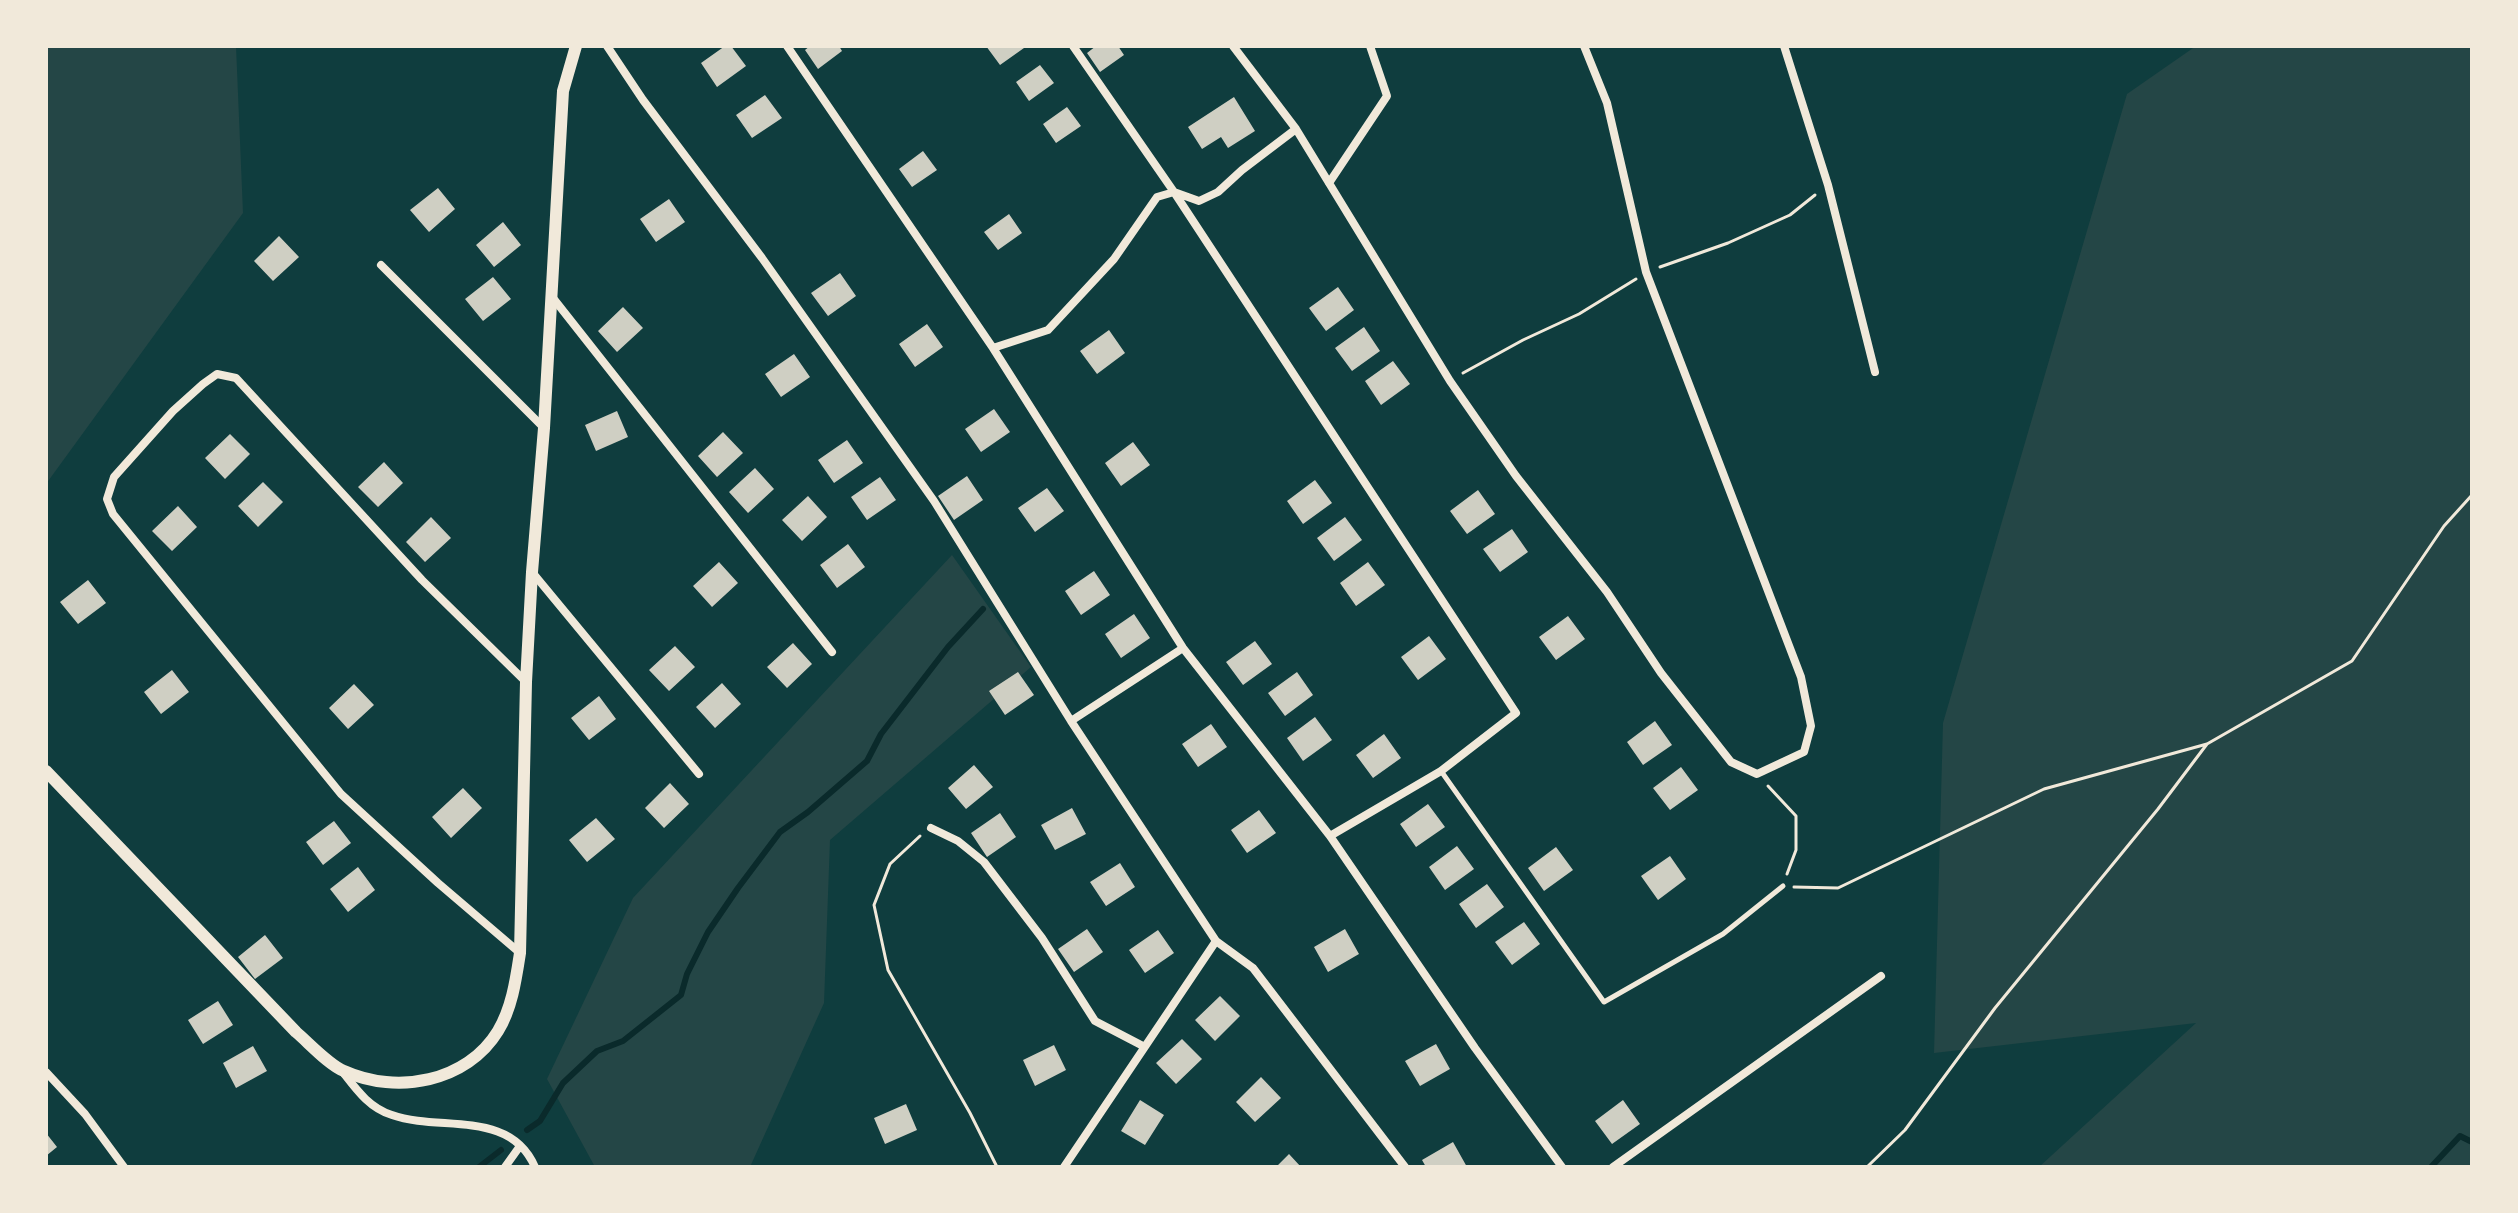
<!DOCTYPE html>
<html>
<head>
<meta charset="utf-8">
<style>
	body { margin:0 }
	#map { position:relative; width:2518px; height:1213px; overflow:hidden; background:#0f3d3e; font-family:"Nunito Sans",sans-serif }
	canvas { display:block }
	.frame { position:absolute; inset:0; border:48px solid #f1e9da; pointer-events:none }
</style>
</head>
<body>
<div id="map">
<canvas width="2518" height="1213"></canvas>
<div class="frame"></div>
</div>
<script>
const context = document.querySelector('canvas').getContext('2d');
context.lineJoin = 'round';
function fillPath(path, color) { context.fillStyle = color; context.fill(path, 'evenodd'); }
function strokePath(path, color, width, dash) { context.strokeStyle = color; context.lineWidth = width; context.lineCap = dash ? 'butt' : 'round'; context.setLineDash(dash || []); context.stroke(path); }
fillPath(new Path2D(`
	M 46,46 L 236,46 L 243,213 L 46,484 Z
	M 2196,46 L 2472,46 L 2472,1167 L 2039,1167 L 2196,1023 L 1934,1053 L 1943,723 L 2127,94 Z
	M 952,555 L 1031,667 L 830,840 L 824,1003 L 750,1167 L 595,1167 L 547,1079 L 633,898 Z`), '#244646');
strokePath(new Path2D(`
	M 527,1130 L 540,1121 L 563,1083 L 597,1051 L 623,1041 L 681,995 L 687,974 L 708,932 L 738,888 L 780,832 L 808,812 L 867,761 L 881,734 L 948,647 L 983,609
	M 479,1167 L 501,1150
	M 2431,1167 L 2460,1136 L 2472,1142`), '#0a2a2b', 6);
fillPath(new Path2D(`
	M 725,46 L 731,46 L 746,66 L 717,87 L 701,63 Z
	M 810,46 L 839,46 L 842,51 L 818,69 L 805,50 Z
	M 986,46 L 1023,46 L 1024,48 L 1000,65 Z
	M 1096,46 L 1118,46 L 1124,55 L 1100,72 L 1087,53 Z
	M 1040,65 L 1054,83 L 1029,101 L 1016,82 Z
	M 765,95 L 782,118 L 752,138 L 736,115 Z
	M 1234,97 L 1255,131 L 1228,148 L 1221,137 L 1202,149 L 1188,127 Z
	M 1067,107 L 1081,126 L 1056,143 L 1043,124 Z
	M 923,151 L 937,170 L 912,187 L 899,169 Z
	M 438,188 L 455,209 L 429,232 L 410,210 Z
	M 669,199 L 685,222 L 656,242 L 640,219 Z
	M 1009,214 L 1022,233 L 998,250 L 984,232 Z
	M 503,222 L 521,245 L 494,267 L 476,245 Z
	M 279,236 L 299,257 L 273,281 L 254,261 Z
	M 840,273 L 856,296 L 828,316 L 811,293 Z
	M 493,277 L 511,299 L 483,321 L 465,299 Z
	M 1338,287 L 1354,310 L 1326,331 L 1309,308 Z
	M 623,307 L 643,328 L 617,352 L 598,331 Z
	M 927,324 L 943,347 L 915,367 L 899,344 Z
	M 1364,327 L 1380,351 L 1352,371 L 1335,348 Z
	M 1109,330 L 1125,353 L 1097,374 L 1080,351 Z
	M 794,354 L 810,377 L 781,397 L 765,374 Z
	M 1393,361 L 1410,384 L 1381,405 L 1365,381 Z
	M 994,409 L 1010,432 L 981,452 L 965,429 Z
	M 617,411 L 628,437 L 596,451 L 585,425 Z
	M 723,432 L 743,453 L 717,477 L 698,456 Z
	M 230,434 L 250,454 L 225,479 L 205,458 Z
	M 847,440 L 863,463 L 834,483 L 818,460 Z
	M 1133,442 L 1150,465 L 1121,486 L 1105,463 Z
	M 384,462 L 403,483 L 378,507 L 358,487 Z
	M 755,468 L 774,489 L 748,513 L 729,492 Z
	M 967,476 L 983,500 L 954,520 L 938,496 Z
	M 880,477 L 896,500 L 867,520 L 851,497 Z
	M 1315,480 L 1332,503 L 1303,524 L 1287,501 Z
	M 263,482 L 283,502 L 258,527 L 238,506 Z
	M 1047,488 L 1064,511 L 1035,532 L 1018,508 Z
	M 1478,490 L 1495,514 L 1467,534 L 1450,511 Z
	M 808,496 L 827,517 L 802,541 L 782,520 Z
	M 178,506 L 197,527 L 172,551 L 152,531 Z
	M 431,517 L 451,538 L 425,562 L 406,542 Z
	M 1345,517 L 1362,540 L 1334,561 L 1317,538 Z
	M 1512,529 L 1528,552 L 1500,572 L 1483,549 Z
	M 848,544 L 865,567 L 837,588 L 820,565 Z
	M 719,562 L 738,583 L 712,607 L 693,586 Z
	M 1368,562 L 1385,585 L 1356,606 L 1340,583 Z
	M 1094,571 L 1110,595 L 1081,615 L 1065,591 Z
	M 88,580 L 106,603 L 78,624 L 60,602 Z
	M 1134,614 L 1150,638 L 1121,658 L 1105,634 Z
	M 1568,616 L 1585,639 L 1556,660 L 1539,637 Z
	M 1429,636 L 1446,659 L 1418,680 L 1401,657 Z
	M 1255,641 L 1272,664 L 1243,685 L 1226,662 Z
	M 793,643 L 812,664 L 787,688 L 767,667 Z
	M 675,646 L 695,667 L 669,691 L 649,670 Z
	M 172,670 L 189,692 L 161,714 L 144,692 Z
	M 1018,672 L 1034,695 L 1005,715 L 989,691 Z
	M 1297,672 L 1313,695 L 1285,716 L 1268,693 Z
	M 722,683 L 741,704 L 715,728 L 696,707 Z
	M 354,684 L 374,705 L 348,729 L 329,708 Z
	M 599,696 L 616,719 L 589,740 L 571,718 Z
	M 1315,717 L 1332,740 L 1303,761 L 1287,738 Z
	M 1655,721 L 1672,745 L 1643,765 L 1627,742 Z
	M 1211,724 L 1227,747 L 1198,767 L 1182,744 Z
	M 1384,734 L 1401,758 L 1373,778 L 1356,755 Z
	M 974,765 L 993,787 L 966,809 L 948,788 Z
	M 1681,767 L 1698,790 L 1670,810 L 1653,788 Z
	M 670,783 L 689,804 L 664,828 L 645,808 Z
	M 463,788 L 482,808 L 451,838 L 432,817 Z
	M 1428,804 L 1445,827 L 1416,847 L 1400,824 Z
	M 1072,808 L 1086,834 L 1055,850 L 1041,825 Z
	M 1259,810 L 1276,833 L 1247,853 L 1231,830 Z
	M 1000,813 L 1016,837 L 987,857 L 971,833 Z
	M 596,818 L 615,839 L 587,862 L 569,840 Z
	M 334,821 L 351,843 L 323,865 L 306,842 Z
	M 1457,846 L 1474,869 L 1445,890 L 1429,867 Z
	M 1556,847 L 1573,870 L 1544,891 L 1528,868 Z
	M 1670,856 L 1686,879 L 1658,900 L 1641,876 Z
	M 1120,863 L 1135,887 L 1106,906 L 1090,882 Z
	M 358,867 L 375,890 L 348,912 L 330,889 Z
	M 1487,884 L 1504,907 L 1476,928 L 1459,904 Z
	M 1524,922 L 1540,944 L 1512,965 L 1495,942 Z
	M 1087,929 L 1103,952 L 1074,972 L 1058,949 Z
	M 1345,929 L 1359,954 L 1328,972 L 1314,947 Z
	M 1158,930 L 1174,953 L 1145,973 L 1129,950 Z
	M 265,935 L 283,958 L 255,979 L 238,957 Z
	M 1220,996 L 1240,1016 L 1215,1041 L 1195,1020 Z
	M 218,1001 L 233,1025 L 203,1044 L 188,1020 Z
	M 1182,1039 L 1202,1059 L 1176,1084 L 1156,1063 Z
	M 1436,1044 L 1450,1069 L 1420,1086 L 1405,1061 Z
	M 1054,1045 L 1066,1070 L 1035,1086 L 1023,1060 Z
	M 253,1046 L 267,1071 L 236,1088 L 223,1063 Z
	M 1261,1077 L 1281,1098 L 1255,1122 L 1236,1102 Z
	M 1140,1100 L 1164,1115 L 1145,1145 L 1121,1131 Z
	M 1623,1100 L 1640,1124 L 1612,1144 L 1595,1121 Z
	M 906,1104 L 917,1130 L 885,1144 L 874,1118 Z
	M 46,1133 L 57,1147 L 46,1156 Z
	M 1453,1142 L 1467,1167 L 1426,1167 L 1422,1160 Z
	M 1289,1154 L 1301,1167 L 1276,1167 Z`), '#cfcfc3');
strokePath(new Path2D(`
	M 1660,267 L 1728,243 L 1790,215 L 1815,195
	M 1463,373 L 1523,340 L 1579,314 L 1636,279
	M 1768,786 L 1796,816 L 1796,850 L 1787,874
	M 920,836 L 890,864 L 874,905 L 888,970 L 970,1113 L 997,1167
	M 1794,887 L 1838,888 L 2044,789 L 2207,744 L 2352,661 L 2444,526 L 2472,495
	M 1867,1167 L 1905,1130 L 1995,1008 L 2158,809 L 2207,744`), '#f1e9da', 3);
strokePath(new Path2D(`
	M 1441,771 L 1604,1002 L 1723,934 L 1783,886`), '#f1e9da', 5);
strokePath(new Path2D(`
	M 607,46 L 643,100 L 762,258 L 934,501 L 1071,721 L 1216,941 L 1253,968 L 1405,1167
	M 787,46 L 993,348 L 1183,648 L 1330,836 L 1475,1048 L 1562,1167
	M 1073,46 L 1174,192 L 1516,713 L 1441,771 L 1330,836
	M 1233,46 L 1296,129 L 1450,381 L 1516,476 L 1607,592 L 1661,673 L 1731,762 L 1757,774 L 1804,752 L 1811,726 L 1801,677 L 1646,272 L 1607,103 L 1584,46
	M 1784,46 L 1828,185 L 1875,372
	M 1329,183 L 1387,96 L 1370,46
	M 381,265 L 544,428
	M 553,298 L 832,652
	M 993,348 L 1048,330 L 1114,259 L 1157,197 L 1174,192 L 1199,201 L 1218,192 L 1242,170 L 1296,129
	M 532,572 L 699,774
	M 1071,721 L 1183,648
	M 931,828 L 958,841 L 984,862 L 1042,938 L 1095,1021 L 1143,1046
	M 520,953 L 438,883 L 341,794 L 113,514 L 107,499 L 114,477 L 173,411 L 203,384 L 217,374 L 236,378 L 422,580 L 526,682
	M 342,1071 C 356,1089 369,1108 392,1115 C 441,1132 510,1109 535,1167
	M 46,1072 L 85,1114 L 124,1167
	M 505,1167 L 520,1146
	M 1064,1167 L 1216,941
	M 1613,1167 L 1881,976`), '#f1e9da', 8);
strokePath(new Path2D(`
	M 46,771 L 296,1032 C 309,1043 329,1065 344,1071 C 397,1095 467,1082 498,1031 C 512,1008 516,979 520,953 L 526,682 L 532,572 L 544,428 L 563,91 L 576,46`), '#f1e9da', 12);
</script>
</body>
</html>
